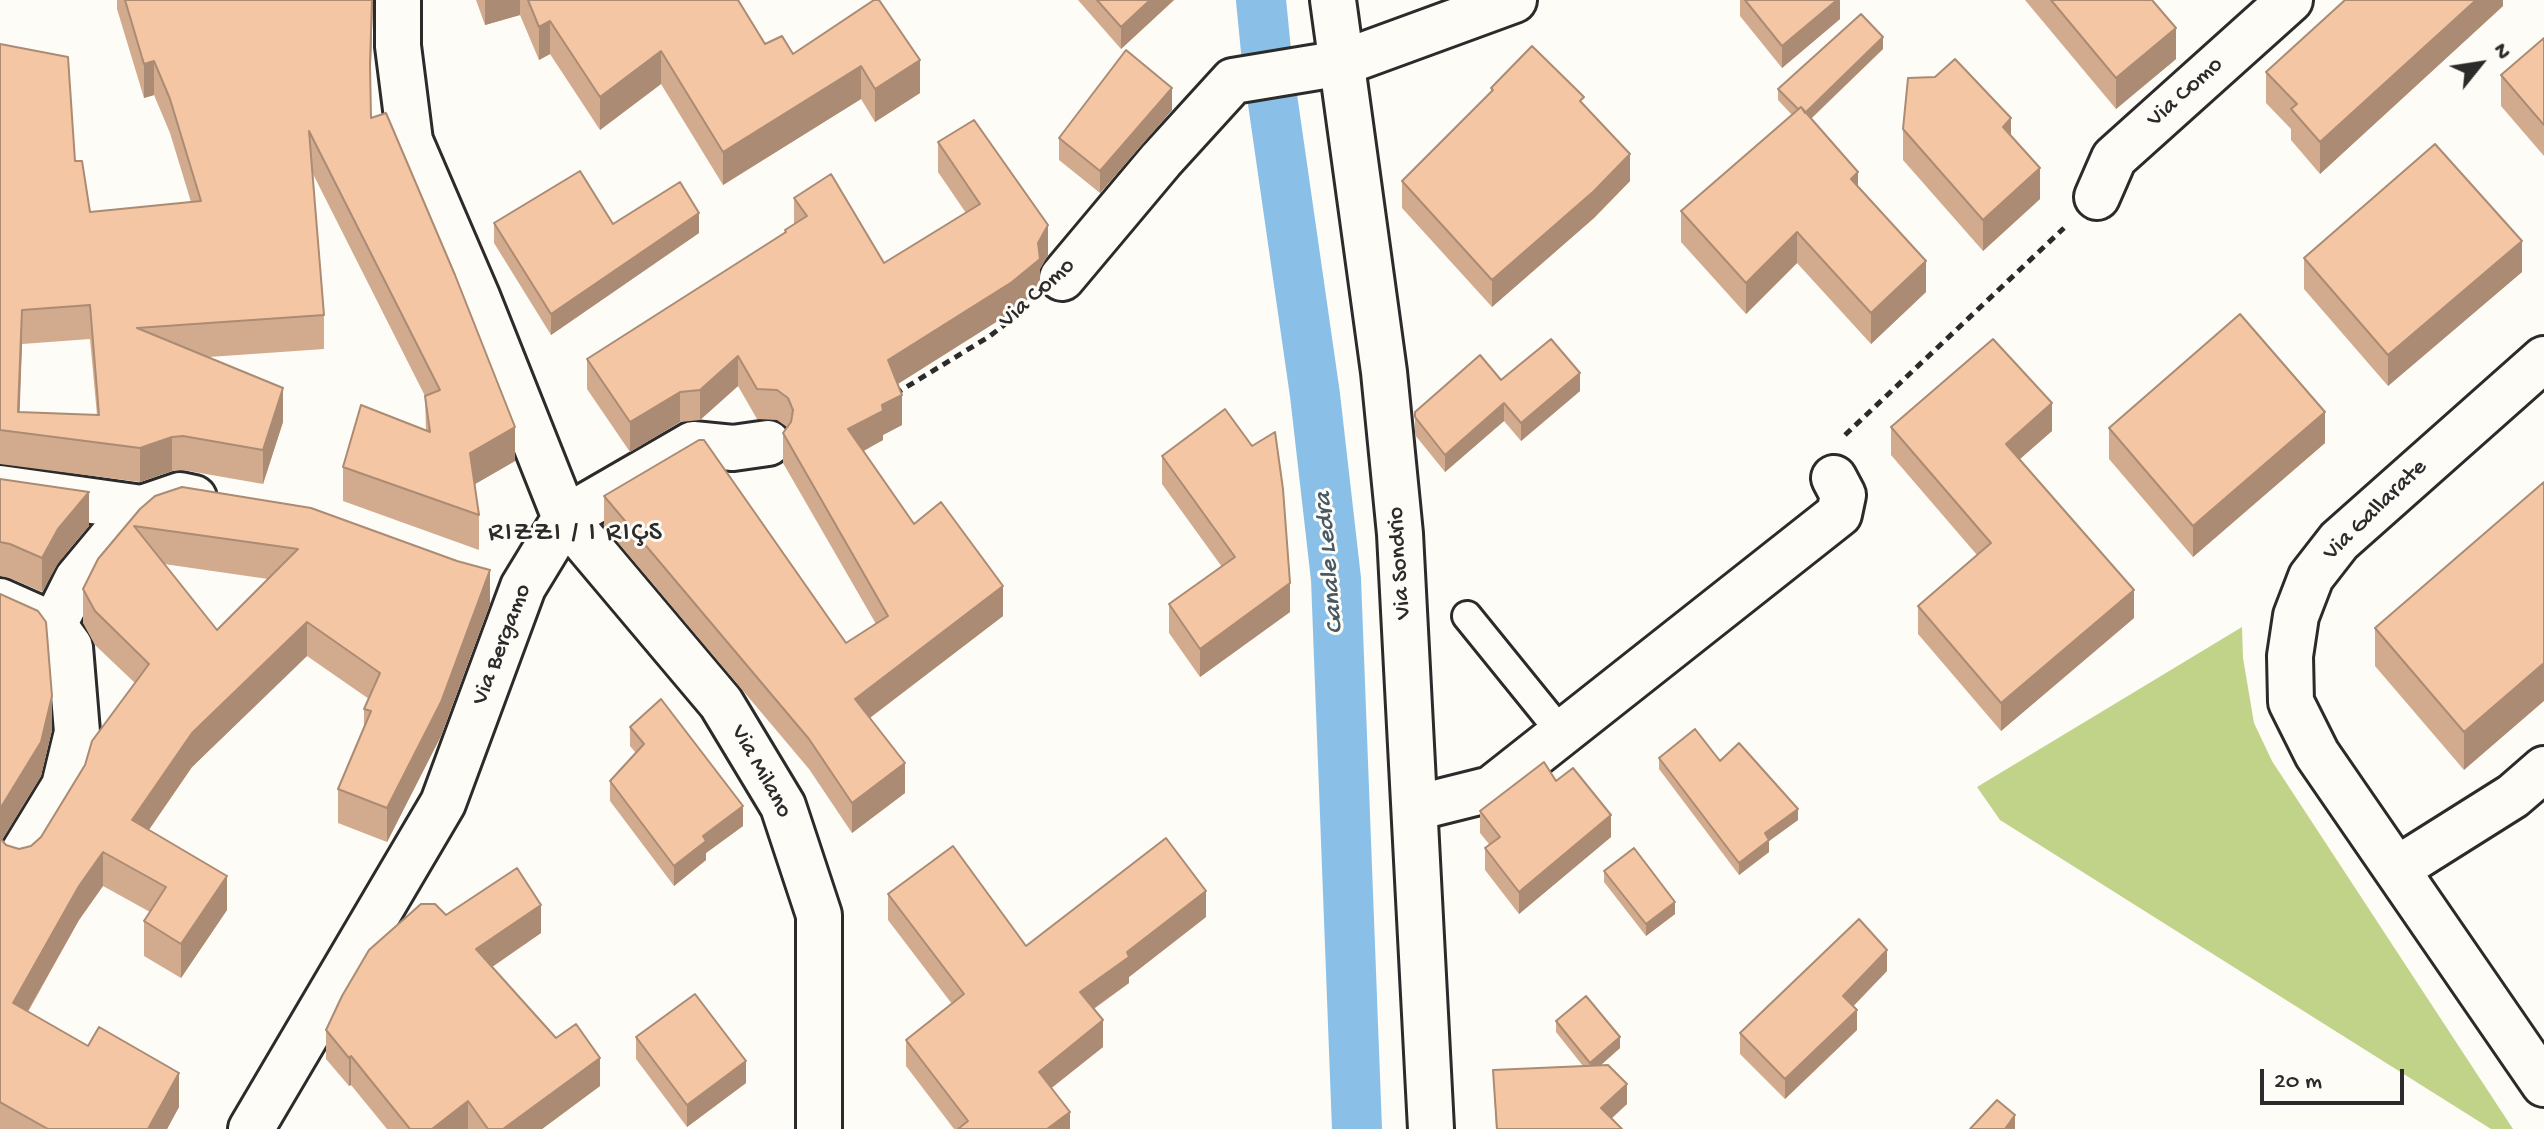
<!DOCTYPE html>
<html>
<head>
<meta charset="utf-8">
<style>
	body { margin:0 }
	#map { position:relative; width:2544px; height:1129px; overflow:hidden; background:#fdfcf7; font-family:"Gochi Hand",sans-serif }
	canvas { display:block }
	.north { position:absolute; left:2440px; top:24px; width:80px; height:80px; -webkit-text-stroke:6px #fdfcf7; paint-order:stroke; rotate:60deg; font-size:22px; font-weight:700; line-height:32px; text-align:center; color:#2b2b2b }
	.north::after { content:''; display:block; margin:auto; width:28px; height:36px; background:#2b2b2b; clip-path:polygon(50% 0,100% 100%,50% 72%,0 100%) }
	.scale { position:absolute; left:2260px; top:1069px; width:144px; height:36px; box-sizing:border-box; border:4px solid #2b2b2b; border-top:0; padding-left:10px; font-size:24px; line-height:28px; white-space:nowrap; color:#2b2b2b; -webkit-text-stroke:6px #fdfcf7; paint-order:stroke }
</style>
</head>
<body>
<div id="map">
<canvas width="2544" height="1129"></canvas>
<div class="north">N</div>
<div class="scale">20 m</div>
</div>
<script>
const context = document.querySelector('canvas').getContext('2d');
context.lineJoin = 'round';
function fillPath(path, color) { context.fillStyle = color; context.fill(path, 'evenodd'); }
function strokePath(path, color, width, dash) { context.strokeStyle = color; context.lineWidth = width; context.lineCap = dash ? 'butt' : 'round'; context.setLineDash(dash || []); context.stroke(path); }
function drawText(font, color, halo, rows, align = 'center') {
  context.font = font + ' "Gochi Hand",sans-serif'; context.lineWidth = 6; context.setLineDash([]); context.textBaseline = 'middle'; context.strokeStyle = halo; context.fillStyle = color; for (const [text, x, y, turn = 0] of rows) {
    context.save(); context.translate(x, y); context.rotate((+turn || 0) * Math.PI / 180); context.textAlign = isNaN(turn) ? turn : align; if (halo) context.strokeText(text, 0, 0); context.fillText(text, 0, 0); context.restore();
  }
}
fillPath(new Path2D(`
	M 2242,627 L 2243,658 L 2254,723 L 2272,761 L 2513,1129 L 2491,1129 L 2000,820 L 1977,787 Z`), '#c1d388');
strokePath(new Path2D(`
	M 1261,0 L 1267,61 L 1315,395 L 1336,579 L 1357,1129`), '#8ac0e8', 50);
const service = new Path2D(`
	M 1467,616 L 1561,732`);
const minor = new Path2D(`
	M 398,0 L 398,46 L 410,141 L 478,299 L 565,518 L 721,703 L 783,806 L 819,915 L 819,1129
	M 2097,197 L 2114,158 L 2290,0
	M 1062,278 L 1161,160 L 1233,81 L 1342,63 L 1514,0
	M 2544,359 L 2339,541 L 2311,577 L 2296,616 L 2290,656 L 2291,702 L 2317,754 L 2544,1084
	M 0,488 L 142,508
	M 0,601 L 54,625 L 77,579 L 122,525 L 142,508 L 180,495 L 194,498
	M 1415,808 L 1491,789 L 1839,514 L 1843,495 L 1834,478
	M 20,858 L 64,786 L 77,732 L 70,647 L 54,625
	M 2397,869 L 2513,796 L 2544,769
	M 251,1129 L 443,803 L 523,587 L 565,518 L 693,444 L 733,448 L 768,443`);
const tertiary = new Path2D(`
	M 1333,0 L 1384,372 L 1400,534 L 1431,1129`);
strokePath(service, '#2b2b2b', 34);
strokePath(minor, '#2b2b2b', 50);
strokePath(tertiary, '#2b2b2b', 50);
strokePath(new Path2D(`
	M 895,394 L 990,336 L 1027,307
	M 1845,435 L 2064,228`), '#2b2b2b', 5, [8, 6]);
strokePath(service, '#fdfcf7', 28);
strokePath(minor, '#fdfcf7', 44);
strokePath(tertiary, '#fdfcf7', 44);
fillPath(new Path2D(`
	M 117,0 L 373,0 L 370,82 L 371,118 L 515,461 L 475,484 L 479,515 L 479,550 L 343,501 L 343,467 L 426,431 L 425,396 L 312,172 L 324,315 L 324,349 L 209,357 L 283,422 L 263,484 L 183,470 L 172,471 L 140,482 L 0,464 L 0,44 L 75,161 L 90,212 L 191,202 L 170,133 L 154,95 L 144,98 L 117,9 ZM 90,339 L 97,415 L 19,412 L 22,344 Z
	M 476,0 L 738,0 L 765,44 L 793,54 L 874,0 L 920,93 L 875,122 L 861,99 L 723,185 L 661,84 L 600,130 L 550,54 L 539,60 L 520,15 L 485,25 Z
	M 1078,0 L 1174,0 L 1121,49 Z
	M 1740,0 L 1840,0 L 1840,19 L 1782,68 L 1740,16 Z
	M 2025,0 L 2152,0 L 2176,59 L 2116,109 Z
	M 2503,0 L 2503,6 L 2320,174 L 2291,140 L 2291,129 L 2266,103 L 2266,72 Z
	M 2544,38 L 2544,156 L 2501,106 L 2501,75 Z
	M 1883,49 L 1811,119 L 1858,187 L 1926,292 L 1871,344 L 1797,263 L 1746,314 L 1681,242 L 1681,211 L 1792,115 L 1778,100 L 1778,89 Z
	M 1491,88 L 1584,104 L 1630,181 L 1594,218 L 1492,307 L 1402,208 L 1402,181 L 1491,93 Z
	M 1172,110 L 1100,193 L 1059,160 L 1059,138 Z
	M 1903,129 L 2011,136 L 2040,199 L 1983,251 L 1903,160 Z
	M 938,142 L 1048,255 L 1040,269 L 1040,289 L 1012,312 L 898,384 L 902,425 L 883,435 L 883,440 L 864,451 L 914,524 L 1003,616 L 870,718 L 905,793 L 852,833 L 809,769 L 604,526 L 604,496 L 846,643 L 876,624 L 783,463 L 783,433 L 787,427 L 777,420 L 757,419 L 738,386 L 700,420 L 680,422 L 630,452 L 587,389 L 587,359 L 785,233 L 785,230 L 794,225 L 794,198 L 884,263 L 966,213 L 938,172 Z
	M 494,223 L 613,224 L 699,233 L 551,335 L 494,243 Z
	M 2304,258 L 2522,272 L 2388,386 L 2304,289 Z
	M 1501,380 L 1580,391 L 1521,441 L 1504,421 L 1445,472 L 1415,435 L 1415,412 Z
	M 1891,427 L 2052,431 L 2020,459 L 2134,618 L 2001,731 L 1918,634 L 1918,606 L 1977,555 L 1891,455 Z
	M 2109,428 L 2325,443 L 2193,557 L 2109,459 Z
	M 1162,456 L 1290,612 L 1200,677 L 1169,633 L 1169,604 L 1222,567 L 1162,484 Z
	M 0,479 L 89,526 L 58,563 L 42,592 L 10,578 L 0,576 Z
	M 2544,482 L 2464,770 L 2375,666 L 2375,628 Z
	M 155,496 L 490,604 L 441,736 L 387,842 L 338,823 L 338,789 L 364,727 L 364,709 L 369,699 L 307,656 L 192,767 L 149,830 L 227,910 L 181,978 L 144,956 L 144,921 L 150,912 L 103,886 L 79,920 L 28,1012 L 179,1107 L 167,1129 L 0,1129 L 0,594 L 52,730 L 41,776 L 2,840 L 6,845 L 19,849 L 31,846 L 41,837 L 135,683 L 95,645 L 83,623 L 83,589 ZM 164,564 L 268,579 L 217,630 Z
	M 630,727 L 743,826 L 706,853 L 706,860 L 674,886 L 610,801 L 610,781 L 636,753 L 630,746 Z
	M 1659,758 L 1798,820 L 1769,841 L 1769,852 L 1739,875 L 1659,769 Z
	M 1556,781 L 1611,837 L 1519,914 L 1485,870 L 1485,848 L 1489,844 L 1480,833 L 1480,811 Z
	M 1604,871 L 1675,914 L 1646,936 L 1604,882 Z
	M 888,894 L 1026,946 L 1206,917 L 1129,977 L 1129,983 L 1094,1009 L 1103,1047 L 1051,1088 L 1070,1129 L 954,1129 L 906,1066 L 906,1040 L 952,1004 L 888,920 Z
	M 446,915 L 541,933 L 492,967 L 600,1086 L 542,1129 L 387,1129 L 351,1085 L 349,1086 L 326,1059 L 326,1030 Z
	M 1887,971 L 1853,1006 L 1857,1030 L 1785,1099 L 1740,1054 L 1740,1033 Z
	M 1556,1021 L 1620,1048 L 1600,1065 L 1627,1104 L 1612,1118 L 1622,1129 L 1496,1129 L 1493,1070 L 1583,1066 L 1556,1032 Z
	M 636,1037 L 746,1083 L 687,1127 L 636,1059 Z`), '#d2aa8d');
fillPath(new Path2D(`
	M 372,0 L 373,0 L 370,98 L 370,64 Z
	M 485,0 L 520,0 L 520,15 L 485,25 Z
	M 1150,0 L 1174,0 L 1121,49 L 1121,27 Z
	M 1837,0 L 1840,0 L 1840,19 L 1782,68 L 1782,46 Z
	M 2476,0 L 2503,0 L 2503,6 L 2320,174 L 2320,142 Z
	M 550,21 L 550,54 L 539,60 L 539,27 Z
	M 2176,28 L 2176,59 L 2116,109 L 2116,78 Z
	M 1883,37 L 1883,49 L 1803,126 L 1803,115 Z
	M 661,51 L 661,84 L 600,130 L 600,97 Z
	M 920,60 L 920,93 L 875,122 L 875,89 Z
	M 154,61 L 154,95 L 144,98 L 144,64 Z
	M 861,66 L 861,99 L 723,185 L 723,152 Z
	M 1172,88 L 1172,110 L 1100,193 L 1100,171 Z
	M 2011,118 L 2011,149 L 2003,127 Z
	M 1630,154 L 1630,181 L 1594,218 L 1492,307 L 1492,280 Z
	M 2040,168 L 2040,199 L 1983,251 L 1983,220 Z
	M 1858,172 L 1858,203 L 1851,179 Z
	M 699,213 L 699,233 L 551,335 L 551,314 Z
	M 1048,225 L 1048,255 L 1040,269 L 1040,289 L 1012,312 L 888,390 L 888,360 L 1038,243 Z
	M 1797,232 L 1797,263 L 1746,314 L 1746,283 Z
	M 2522,241 L 2522,272 L 2388,386 L 2388,355 Z
	M 1926,261 L 1926,292 L 1871,344 L 1871,313 Z
	M 22,310 L 22,344 L 19,431 L 18,412 Z
	M 738,356 L 738,386 L 700,420 L 700,390 Z
	M 1580,373 L 1580,391 L 1521,441 L 1521,423 Z
	M 283,388 L 283,422 L 263,484 L 263,450 Z
	M 680,392 L 680,422 L 630,452 L 630,422 Z
	M 902,395 L 902,425 L 883,435 L 883,440 L 848,459 L 848,429 L 882,405 Z
	M 1504,403 L 1504,421 L 1445,472 L 1445,455 Z
	M 2052,403 L 2052,431 L 2006,471 L 2006,444 Z
	M 2325,412 L 2325,443 L 2193,557 L 2193,526 Z
	M 515,427 L 515,461 L 470,487 L 470,453 Z
	M 172,437 L 172,471 L 140,482 L 140,448 Z
	M 89,492 L 89,526 L 58,563 L 42,592 L 42,558 L 58,529 Z
	M 490,570 L 490,604 L 441,736 L 387,842 L 387,808 Z
	M 1290,583 L 1290,612 L 1200,677 L 1200,649 Z
	M 1003,586 L 1003,616 L 855,729 L 855,699 Z
	M 2134,590 L 2134,618 L 2001,731 L 2001,703 Z
	M 307,622 L 307,656 L 192,767 L 132,854 L 132,820 L 192,733 Z
	M 2544,663 L 2544,701 L 2464,770 L 2464,732 Z
	M 52,696 L 52,730 L 41,776 L 0,843 L 0,809 Z
	M 905,763 L 905,793 L 852,833 L 852,803 Z
	M 743,806 L 743,826 L 706,853 L 706,860 L 674,886 L 674,866 L 703,836 Z
	M 1798,809 L 1798,820 L 1769,841 L 1769,852 L 1739,875 L 1739,863 L 1765,833 Z
	M 1611,815 L 1611,837 L 1519,914 L 1519,892 Z
	M 103,852 L 103,886 L 79,920 L 13,1037 L 13,1003 L 79,886 Z
	M 227,876 L 227,910 L 181,978 L 181,944 Z
	M 1206,891 L 1206,917 L 1129,977 L 1129,983 L 1080,1018 L 1080,992 L 1127,952 Z
	M 1675,902 L 1675,914 L 1646,936 L 1646,924 Z
	M 541,905 L 541,933 L 476,978 L 476,949 Z
	M 1887,950 L 1887,971 L 1843,1017 L 1843,996 Z
	M 1857,1010 L 1857,1030 L 1785,1099 L 1785,1079 Z
	M 1103,1020 L 1103,1047 L 1039,1098 L 1039,1072 Z
	M 1620,1037 L 1620,1048 L 1590,1075 L 1590,1063 Z
	M 351,1056 L 351,1085 L 349,1086 L 349,1058 Z
	M 600,1058 L 600,1086 L 542,1129 L 503,1129 Z
	M 746,1061 L 746,1083 L 687,1127 L 687,1105 Z
	M 179,1073 L 179,1107 L 167,1129 L 148,1129 Z
	M 1627,1084 L 1627,1104 L 1601,1128 L 1601,1108 Z
	M 468,1101 L 468,1129 L 432,1129 Z
	M 1070,1112 L 1070,1129 L 1047,1129 Z
	M 2015,1115 L 2015,1129 L 2005,1129 Z`), '#ab8b73');
const building = new Path2D(`
	M 125,0 L 372,0 L 370,64 L 371,118 L 386,113 L 455,275 L 515,427 L 470,453 L 479,515 L 343,467 L 361,405 L 430,432 L 425,396 L 440,390 L 309,131 L 324,315 L 137,328 L 283,388 L 263,450 L 183,436 L 172,437 L 140,448 L 0,430 L 0,44 L 68,57 L 75,161 L 82,161 L 90,212 L 201,201 L 170,99 L 154,61 L 144,64 ZM 90,305 L 99,415 L 18,412 L 22,310 Z
	M 528,0 L 738,0 L 765,44 L 782,36 L 793,54 L 874,0 L 879,0 L 920,60 L 875,89 L 861,66 L 723,152 L 661,51 L 600,97 L 550,21 L 539,27 Z
	M 1097,0 L 1150,0 L 1121,27 Z
	M 1745,0 L 1837,0 L 1782,46 Z
	M 2051,0 L 2152,0 L 2176,28 L 2116,78 Z
	M 2345,0 L 2476,0 L 2320,142 L 2291,109 L 2297,104 L 2266,72 Z
	M 1861,14 L 1883,37 L 1805,113 L 1801,107 L 1798,109 L 1778,89 Z
	M 2544,38 L 2544,125 L 2501,75 Z
	M 1532,46 L 1584,97 L 1580,101 L 1630,154 L 1594,191 L 1492,280 L 1402,181 L 1493,90 L 1491,88 Z
	M 1126,50 L 1172,88 L 1100,171 L 1059,138 Z
	M 1955,59 L 2011,118 L 2003,127 L 2040,168 L 1983,220 L 1903,129 L 1908,78 L 1935,77 Z
	M 1801,107 L 1858,172 L 1851,179 L 1926,261 L 1871,313 L 1797,232 L 1746,283 L 1681,211 Z
	M 974,120 L 1048,225 L 1038,243 L 1040,259 L 1012,282 L 888,360 L 902,395 L 882,405 L 883,411 L 848,429 L 914,524 L 941,502 L 1003,586 L 855,699 L 905,763 L 852,803 L 809,739 L 604,496 L 699,440 L 704,440 L 846,643 L 888,616 L 783,433 L 791,422 L 793,410 L 788,398 L 777,390 L 757,389 L 738,356 L 700,390 L 680,392 L 630,422 L 587,359 L 786,232 L 785,230 L 807,216 L 794,198 L 831,174 L 884,263 L 980,204 L 938,142 Z
	M 2435,144 L 2522,241 L 2388,355 L 2304,258 Z
	M 580,171 L 613,224 L 680,182 L 699,213 L 551,314 L 494,223 Z
	M 2240,314 L 2325,412 L 2193,526 L 2109,428 Z
	M 1551,339 L 1580,373 L 1521,423 L 1504,403 L 1445,455 L 1415,417 L 1415,412 L 1480,355 L 1501,380 Z
	M 1993,339 L 2052,403 L 2006,444 L 2134,590 L 2001,703 L 1918,606 L 1991,543 L 1891,427 Z
	M 1225,409 L 1252,446 L 1275,432 L 1283,489 L 1290,583 L 1200,649 L 1169,604 L 1235,557 L 1162,456 Z
	M 0,479 L 89,492 L 58,529 L 42,558 L 10,544 L 0,542 Z
	M 2544,482 L 2544,663 L 2464,732 L 2375,628 Z
	M 182,487 L 311,508 L 457,561 L 490,570 L 441,702 L 387,808 L 338,789 L 371,711 L 364,709 L 380,673 L 307,622 L 192,733 L 132,820 L 227,876 L 181,944 L 144,921 L 166,887 L 103,852 L 79,886 L 13,1003 L 88,1046 L 99,1027 L 179,1073 L 148,1129 L 48,1129 L 0,1102 L 0,838 L 6,845 L 19,849 L 31,846 L 41,837 L 85,765 L 92,741 L 149,664 L 95,611 L 83,589 L 98,559 L 140,509 L 155,496 ZM 134,526 L 298,549 L 217,630 Z
	M 0,594 L 38,611 L 46,622 L 52,696 L 41,742 L 0,809 Z
	M 661,699 L 743,806 L 703,836 L 706,841 L 674,866 L 610,781 L 644,744 L 630,727 Z
	M 1695,729 L 1720,761 L 1739,743 L 1798,809 L 1765,833 L 1769,840 L 1739,863 L 1659,758 Z
	M 1544,762 L 1556,781 L 1573,768 L 1611,815 L 1519,892 L 1485,848 L 1500,837 L 1480,811 Z
	M 1166,838 L 1206,891 L 1127,952 L 1129,957 L 1080,992 L 1103,1020 L 1039,1072 L 1070,1112 L 1047,1129 L 958,1129 L 968,1121 L 906,1040 L 964,994 L 888,894 L 953,846 L 1026,946 Z
	M 1634,848 L 1675,902 L 1646,924 L 1604,871 Z
	M 517,868 L 541,905 L 476,949 L 556,1038 L 576,1024 L 600,1058 L 503,1129 L 488,1129 L 468,1101 L 432,1129 L 410,1129 L 351,1056 L 349,1058 L 326,1030 L 342,996 L 369,950 L 421,904 L 435,904 L 446,915 Z
	M 1859,919 L 1887,950 L 1843,996 L 1857,1010 L 1785,1079 L 1740,1033 Z
	M 695,994 L 746,1061 L 687,1105 L 636,1037 Z
	M 1586,996 L 1620,1037 L 1590,1063 L 1556,1021 Z
	M 1608,1065 L 1627,1084 L 1601,1108 L 1622,1129 L 1497,1129 L 1493,1070 Z
	M 1997,1100 L 2015,1115 L 2005,1129 L 1970,1129 Z`);
fillPath(building, '#f4c6a4');
strokePath(building, '#ab8b73', 2);
drawText('24px', '#2b2b2b', '#fdfcf7', [
	["Via Como",2186,93,-42],
	["Via Como",1038,294,-42],
	["Via Gallarate",2376,511,-44],
	["Via Sondrio",1401,563,-94],
	["Via Bergamo",503,645,-69],
	["Via Milano",760,772,61]
]);
drawText('italic 26px', '#485864', '#fdfcf7', [
	["Canale Ledra",1331,563,-95]
]);
context.letterSpacing = '2px';
drawText('28px', '#2b2b2b', '#fdfcf7', [
	["RIZZI / I RIÇS",576,535]
]);
context.letterSpacing = '0px';
</script>
</body>
</html>
